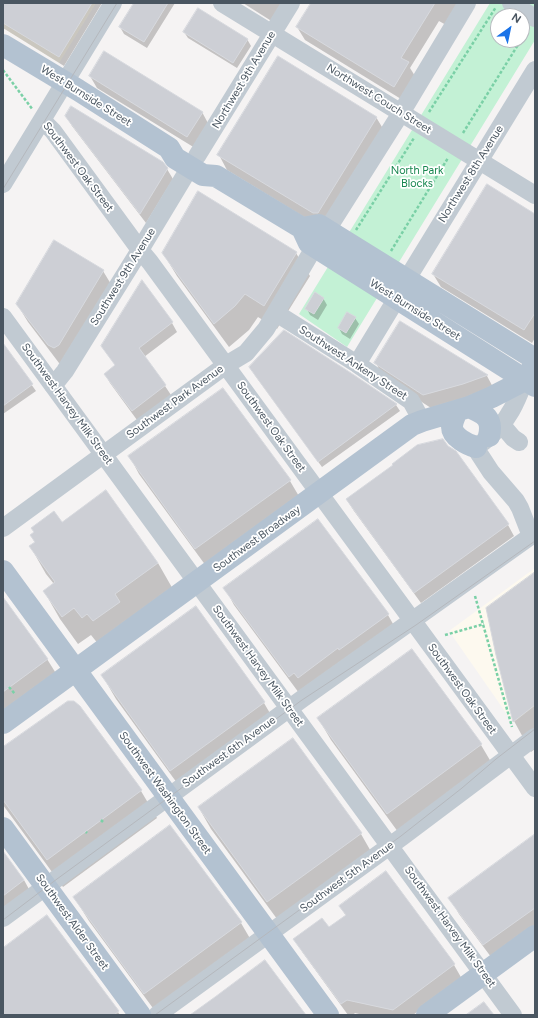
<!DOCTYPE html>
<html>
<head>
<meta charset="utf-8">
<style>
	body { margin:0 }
	#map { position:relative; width:538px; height:1018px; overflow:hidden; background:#f5f3f3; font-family:Figtree,sans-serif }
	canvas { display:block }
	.frame { position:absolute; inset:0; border:4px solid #4a5661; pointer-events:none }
	.north { position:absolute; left:490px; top:8px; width:40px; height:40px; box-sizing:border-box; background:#fff; border:1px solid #b7bbc0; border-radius:50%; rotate:33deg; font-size:11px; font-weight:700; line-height:16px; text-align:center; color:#4a5661 }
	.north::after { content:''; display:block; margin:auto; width:14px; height:18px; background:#1a73e8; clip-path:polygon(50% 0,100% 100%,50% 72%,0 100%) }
</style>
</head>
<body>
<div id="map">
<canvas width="538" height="1018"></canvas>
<div class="frame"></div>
<div class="north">N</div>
</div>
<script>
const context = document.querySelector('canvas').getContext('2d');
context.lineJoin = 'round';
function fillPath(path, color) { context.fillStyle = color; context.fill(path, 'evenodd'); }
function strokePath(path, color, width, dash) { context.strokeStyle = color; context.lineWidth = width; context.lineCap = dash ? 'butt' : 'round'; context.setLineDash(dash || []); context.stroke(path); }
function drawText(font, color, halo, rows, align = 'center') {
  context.font = font + ' Figtree,sans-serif'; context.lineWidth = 3.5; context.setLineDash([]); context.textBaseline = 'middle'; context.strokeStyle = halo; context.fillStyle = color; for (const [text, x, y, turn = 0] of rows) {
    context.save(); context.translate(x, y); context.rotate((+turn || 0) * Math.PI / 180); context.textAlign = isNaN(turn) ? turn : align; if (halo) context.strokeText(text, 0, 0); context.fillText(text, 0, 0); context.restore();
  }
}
fillPath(new Path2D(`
	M 3,3 L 96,3 L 59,63 L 3,28 Z
	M 535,568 L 535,706 L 513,723 L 449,631 Z`), '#fdf9ef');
fillPath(new Path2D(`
	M 490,3 L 535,3 L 535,40 L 347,347 L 299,314 ZM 498,16 L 522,16 L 522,40 L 498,40 Z`), '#c3f1d5');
fillPath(new Path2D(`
	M 3,3 L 102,3 L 64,66 L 3,28 Z
	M 135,3 L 175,3 L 147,48 L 124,34 L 120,27 Z
	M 243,3 L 285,3 L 273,22 Z
	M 312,3 L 460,3 L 446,25 L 439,21 L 410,68 L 415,76 L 401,99 L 305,40 L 297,27 Z
	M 184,32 L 247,39 L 251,46 L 237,68 L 188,38 Z
	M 90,76 L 202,112 L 209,125 L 195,148 L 97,88 Z
	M 66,116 L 167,169 L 173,179 L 146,223 L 72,126 Z
	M 376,117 L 385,132 L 322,228 L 227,170 L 219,155 Z
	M 535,215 L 535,338 L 532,343 L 441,287 L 433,274 Z
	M 163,253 L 296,253 L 310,276 L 277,329 L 258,317 L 249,330 L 229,347 L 177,276 Z
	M 103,271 L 114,289 L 62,365 L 59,363 L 28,322 L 17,304 Z
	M 142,282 L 172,323 L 177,332 L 144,357 L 165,386 L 171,395 L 137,420 L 110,383 L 105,374 L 116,366 L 102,346 Z
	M 323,298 L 327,305 L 318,320 L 310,315 L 307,309 Z
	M 355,318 L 359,324 L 350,339 L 342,334 L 339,328 Z
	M 400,322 L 487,376 L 494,389 L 431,408 L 383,377 L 376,363 Z
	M 3,345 L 36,391 L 3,414 Z
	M 254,374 L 351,374 L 396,405 L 400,411 L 322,467 Z
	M 130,457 L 290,481 L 300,498 L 206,566 L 139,474 Z
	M 347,500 L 508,525 L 514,536 L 421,603 L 354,511 Z
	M 62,524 L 158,563 L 174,591 L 99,645 L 91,635 L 78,644 L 60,619 L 44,591 L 54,584 L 46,574 L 30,546 L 35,543 L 31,535 Z
	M 535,574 L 535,749 L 531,752 L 514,721 Z
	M 225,588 L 388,615 L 397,631 L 299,693 L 234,605 Z
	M 3,599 L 47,659 L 57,675 L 3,714 Z
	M 196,608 L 264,703 L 278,727 L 185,794 L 116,699 L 102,675 Z
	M 412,650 L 481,745 L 494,767 L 401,836 L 331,740 L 318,718 Z
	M 79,707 L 141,791 L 157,818 L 63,887 L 3,805 L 3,749 Z
	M 292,740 L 361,834 L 373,855 L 280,923 L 211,829 L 199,808 Z
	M 170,827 L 241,923 L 255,947 L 158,1015 L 89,921 L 74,897 Z
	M 535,835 L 535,931 L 494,961 L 459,914 L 450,898 Z
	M 3,853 L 24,880 L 36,902 L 3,926 Z
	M 386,872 L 454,965 L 462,979 L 413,1015 L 363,1015 L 355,1013 L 353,1015 L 348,1015 L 303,953 L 295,939 L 329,929 L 346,916 L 340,906 Z
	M 47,916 L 118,1012 L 120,1015 L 3,1015 L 3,949 Z`), '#0003');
const building = new Path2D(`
	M 3,3 L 92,3 L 59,57 L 3,23 Z
	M 134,3 L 168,3 L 144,42 L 119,27 Z
	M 311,3 L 435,3 L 401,58 L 409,62 L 394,87 L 296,27 Z
	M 198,8 L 248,39 L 233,63 L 183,32 Z
	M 104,51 L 203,112 L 187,137 L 89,76 Z
	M 278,56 L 377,117 L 318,213 L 313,213 L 217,155 Z
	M 71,106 L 163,162 L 168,168 L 140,214 L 65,116 Z
	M 487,184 L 535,214 L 535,313 L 524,330 L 432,274 Z
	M 198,191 L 297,252 L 264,306 L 245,294 L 235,306 L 214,324 L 162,253 Z
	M 54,240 L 104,270 L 59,345 L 54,348 L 48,345 L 16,304 Z
	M 142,280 L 173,322 L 139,348 L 166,385 L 132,411 L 104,374 L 115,365 L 101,346 Z
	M 315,292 L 324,298 L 314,314 L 305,309 Z
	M 347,312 L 356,317 L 346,333 L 338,328 Z
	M 400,321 L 488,375 L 463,384 L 423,395 L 374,363 Z
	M 284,330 L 351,373 L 397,404 L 318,462 L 249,367 Z
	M 3,343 L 33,384 L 3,406 Z
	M 223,388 L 291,480 L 195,549 L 128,456 Z
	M 443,439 L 448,446 L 456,451 L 509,524 L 414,593 L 346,499 L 393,465 L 392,464 L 417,445 Z
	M 106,490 L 158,563 L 115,594 L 120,602 L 93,621 L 87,614 L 82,618 L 74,608 L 62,617 L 43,591 L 55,582 L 29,546 L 35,542 L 30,535 L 34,532 L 31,528 L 54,511 L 62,522 Z
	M 318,519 L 389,614 L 339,650 L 338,648 L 298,678 L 294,673 L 289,677 L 223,588 Z
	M 535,572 L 535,705 L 513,722 L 496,655 L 486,608 Z
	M 3,597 L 48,659 L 3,692 Z
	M 196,606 L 265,702 L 170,771 L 101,675 Z
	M 412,649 L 482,744 L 387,814 L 317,718 Z
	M 68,701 L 74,701 L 80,706 L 142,790 L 47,860 L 3,800 L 3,747 Z
	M 293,738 L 362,833 L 267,902 L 198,807 Z
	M 170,825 L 242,922 L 144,994 L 73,897 Z
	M 535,834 L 535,908 L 483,945 L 448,898 Z
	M 3,851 L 24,880 L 3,896 Z
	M 386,871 L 455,964 L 393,1010 L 347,1000 L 341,1004 L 293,939 L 322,918 L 329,927 L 346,915 L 339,906 Z
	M 47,915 L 119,1011 L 114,1015 L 3,1015 L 3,948 Z
	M 265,960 L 306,1015 L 190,1015 L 215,997 Z
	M 484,1002 L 494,1015 L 466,1015 Z`);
fillPath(building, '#cdcfd5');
strokePath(building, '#d7d9de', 1);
strokePath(new Path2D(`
	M 522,39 L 527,31
	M 3,70 L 33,110
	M 429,112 L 496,7
	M 463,133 L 521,40
	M 356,230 L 414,138
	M 391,251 L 448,158
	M 475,596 L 512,727
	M 445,635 L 484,624
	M 9,687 L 15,694
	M 101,820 L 103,822
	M 86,832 L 87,833`), '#7ad0a6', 2.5, [3, 2]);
strokePath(new Path2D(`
	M 222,3 L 535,195
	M 511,3 L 535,18
	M 42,120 L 53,131 L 140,250 L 150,262 L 535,788
	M 197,156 L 291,3
	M 3,184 L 113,3
	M 327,230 L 401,113 L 467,3
	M 407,279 L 535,70
	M 276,313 L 357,364 L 411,401 L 422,421
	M 3,317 L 513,1015
	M 357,364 L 397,298
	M 525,380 C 520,391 516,404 509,414 C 503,425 487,440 476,447 L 478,452 L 491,472 L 516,501 L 520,508 L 531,536
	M 53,386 L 65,371 L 140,250 L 190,167
	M 502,425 L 513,438 L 519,442
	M 3,528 L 226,365 L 246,353 L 266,329 L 315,246
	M 3,918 L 302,699 L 531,536 L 535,534
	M 157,1015 L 402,837 L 535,737`), '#c1cad2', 18);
strokePath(new Path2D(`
	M 3,45 L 78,90 L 169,148 L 175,158 L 203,175 L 216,176 L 302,228 L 309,243 L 535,386
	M 302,228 L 319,225 L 535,359
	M 469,407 C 485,414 493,418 489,436
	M 457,411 C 455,416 452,421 452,427 C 452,437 468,445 476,447
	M 3,571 L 328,1015
	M 3,723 L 412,425 L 422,421 L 469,407 L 492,397 L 525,380 L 535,364
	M 3,828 L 140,1015
	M 427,1015 L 535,936`), '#b3c2d1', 22);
strokePath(new Path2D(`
	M 3,189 L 117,3
	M 3,920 L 57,879 L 302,700 L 416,625 L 535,541
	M 155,1015 L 401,836 L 462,788 L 496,759 L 535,729`), '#b5b8bd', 1);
drawText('11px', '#4a5661', '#fff', [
	["Northwest 9th Avenue",244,80,-59],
	["West Burnside Street",86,96,32],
	["Northwest Couch Street",379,99,32],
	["Southwest Oak Street",78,167,53],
	["Northwest 8th Avenue",471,174,-58],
	["Southwest 9th Avenue",123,277,-58],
	["West Burnside Street",415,310,32],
	["Southwest Ankeny Street",353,363,33],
	["Southwest Park Avenue",175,402,-36],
	["Southwest Harvey Milk Street",67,404,54],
	["Southwest Oak Street",271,427,54],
	["Southwest Broadway",257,539,-36],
	["Southwest Harvey Milk Street",258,666,54],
	["Southwest Oak Street",462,689,54],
	["Southwest 6th Avenue",229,752,-36],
	["Southwest Washington Street",165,793,54],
	["Southwest 5th Avenue",347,877,-36],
	["Southwest Alder Street",72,922,54],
	["Southwest Harvey Milk Street",450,927,54]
]);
drawText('11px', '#17864f', '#fff', [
	["North Park",417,171],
	["Blocks",417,184]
]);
</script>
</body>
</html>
